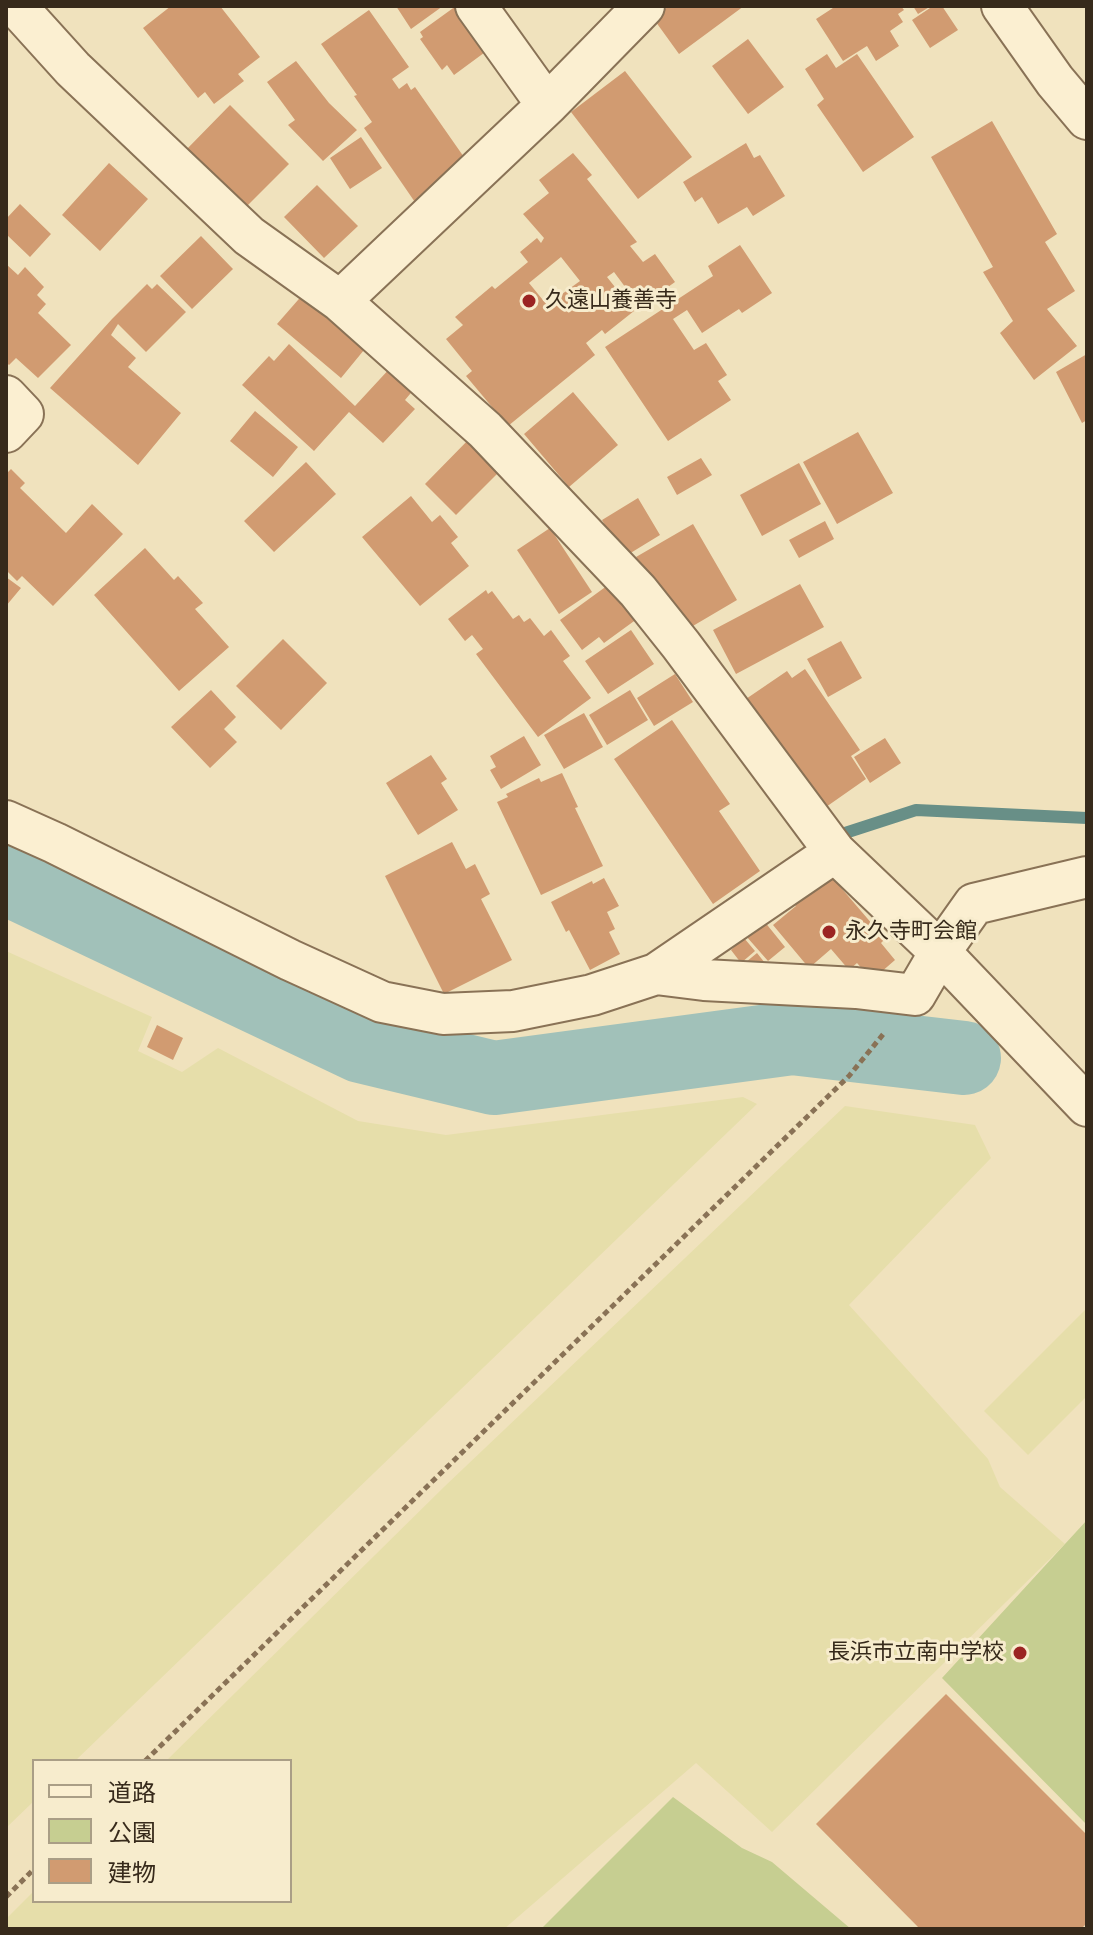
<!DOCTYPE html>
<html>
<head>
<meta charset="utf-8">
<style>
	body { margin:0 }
	#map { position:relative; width:1093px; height:1935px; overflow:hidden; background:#f0e2bd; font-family:"Source Serif 4","Noto Sans JP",serif }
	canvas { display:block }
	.frame { position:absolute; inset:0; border:8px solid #372a1b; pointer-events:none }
	.legend { position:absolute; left:32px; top:1759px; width:260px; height:144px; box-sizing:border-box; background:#f7eccd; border:2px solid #aa9e86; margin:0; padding:10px 14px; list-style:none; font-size:24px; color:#372a1b }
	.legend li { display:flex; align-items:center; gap:16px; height:40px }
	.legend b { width:40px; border:2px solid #aa9e86 }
</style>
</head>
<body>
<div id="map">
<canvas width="1093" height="1935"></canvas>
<div class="frame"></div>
<ul class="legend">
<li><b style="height:10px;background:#fbefd1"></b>道路</li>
<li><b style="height:22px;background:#c6ce91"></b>公園</li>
<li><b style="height:22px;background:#d19b71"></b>建物</li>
</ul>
</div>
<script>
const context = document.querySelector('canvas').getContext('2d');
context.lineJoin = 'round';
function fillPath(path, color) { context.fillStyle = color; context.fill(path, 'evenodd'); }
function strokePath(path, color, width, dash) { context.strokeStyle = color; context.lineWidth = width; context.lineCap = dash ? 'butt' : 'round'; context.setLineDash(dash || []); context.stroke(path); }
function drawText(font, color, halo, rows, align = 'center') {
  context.font = font + ' "Source Serif 4","Noto Sans JP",serif'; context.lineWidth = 6; context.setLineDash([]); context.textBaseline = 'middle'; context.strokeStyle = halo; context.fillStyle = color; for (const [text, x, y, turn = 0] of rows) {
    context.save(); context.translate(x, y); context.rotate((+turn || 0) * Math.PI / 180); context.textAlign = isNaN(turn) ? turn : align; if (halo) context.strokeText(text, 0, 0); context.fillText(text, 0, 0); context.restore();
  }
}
fillPath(new Path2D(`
	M 6,951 L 152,1017 L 138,1051 L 182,1072 L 218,1048 L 358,1121 L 446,1135 L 743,1097 L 757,1104 L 75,1761 L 34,1761 L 34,1801 L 6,1828 Z
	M 845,1106 L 975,1125 L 991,1158 L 849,1305 L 988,1459 L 1000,1487 L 1065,1544 L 772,1832 L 696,1763 L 504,1929 L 6,1929 L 6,1919 L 34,1891 L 34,1901 L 290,1901 L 290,1761 L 166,1761 L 445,1486 Z
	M 1087,1308 L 1087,1396 L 1028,1455 L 984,1411 Z`), '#e6deaa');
fillPath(new Path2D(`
	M 1087,1520 L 1087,1825 L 942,1678 Z
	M 673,1797 L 742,1848 L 772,1862 L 851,1929 L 541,1929 Z`), '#c6ce91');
strokePath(new Path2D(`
	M 845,833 L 916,810 L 1087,818
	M 104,924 L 123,895`), '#688f87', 12);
strokePath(new Path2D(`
	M 6,878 L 361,1046 L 494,1078 L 792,1038 L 964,1058`), '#a1c1b9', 74);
fillPath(new Path2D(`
	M 171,6 L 220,6 L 260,57 L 238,74 L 244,81 L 214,104 L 205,92 L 198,98 L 143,28 Z
	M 396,6 L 443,6 L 411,29 Z
	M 456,6 L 463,6 L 492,47 L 454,75 L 447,65 L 442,70 L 420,39 L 423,37 L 420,32 Z
	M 669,6 L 744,6 L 679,54 L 653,18 Z
	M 836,6 L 901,6 L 904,10 L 898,14 L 903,22 L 890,31 L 899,46 L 876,61 L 867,46 L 843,61 L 816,19 Z
	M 913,6 L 931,6 L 918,14 Z
	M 933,6 L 942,6 L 958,30 L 930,48 L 912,20 Z
	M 369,10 L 409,67 L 392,79 L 399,89 L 407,83 L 411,90 L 415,87 L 473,170 L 419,208 L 364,128 L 372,122 L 354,96 L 357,95 L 321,44 Z
	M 748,39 L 784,87 L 748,114 L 712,66 Z
	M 827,54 L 836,68 L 857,54 L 914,137 L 863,172 L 817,105 L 824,99 L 805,69 Z
	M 296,61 L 329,103 L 357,130 L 323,161 L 288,125 L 295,120 L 267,82 Z
	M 625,71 L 692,157 L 638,199 L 571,112 Z
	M 230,105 L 289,164 L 244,209 L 185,151 Z
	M 992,121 L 1057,234 L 1045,242 L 1075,291 L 1047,309 L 1077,346 L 1034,380 L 1000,333 L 1013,321 L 983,272 L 993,267 L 931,157 Z
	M 361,137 L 382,168 L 350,189 L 330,158 Z
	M 746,143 L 754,158 L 760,155 L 785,196 L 753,216 L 747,207 L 718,224 L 702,197 L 695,202 L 683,182 Z
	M 573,153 L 592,175 L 587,179 L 637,242 L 630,246 L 643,262 L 655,254 L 675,282 L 640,307 L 614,272 L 607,277 L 634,311 L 605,334 L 602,330 L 586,343 L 595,355 L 508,426 L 466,376 L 472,371 L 446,339 L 463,325 L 455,317 L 492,286 L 495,289 L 528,262 L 520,252 L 537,238 L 541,243 L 544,238 L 523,214 L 549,193 L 539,180 ZM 561,257 L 580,281 L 547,305 L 529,283 Z
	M 109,163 L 148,199 L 100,251 L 62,215 Z
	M 317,185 L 358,226 L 324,258 L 284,217 Z
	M 20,204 L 51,234 L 30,257 L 6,234 L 6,219 Z
	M 201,236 L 233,269 L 192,309 L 160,276 Z
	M 740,245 L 772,293 L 742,313 L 739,309 L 702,333 L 687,310 L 673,319 L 694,350 L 706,343 L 727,375 L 718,381 L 731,400 L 668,441 L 605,347 L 713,276 L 708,266 Z
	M 6,264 L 18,275 L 25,267 L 44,287 L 37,295 L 46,304 L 38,313 L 71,345 L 38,378 L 16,358 L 9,365 L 6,362 Z
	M 147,284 L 152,289 L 157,284 L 186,312 L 146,352 L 118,324 L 111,335 L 136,358 L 128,367 L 181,413 L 138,465 L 50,388 L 112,319 Z
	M 305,292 L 313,306 L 364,350 L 341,378 L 277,324 Z
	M 289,344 L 355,406 L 392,366 L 415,388 L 405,400 L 415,409 L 383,443 L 349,412 L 314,451 L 242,385 L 269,356 L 274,361 Z
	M 1087,354 L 1087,420 L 1082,423 L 1056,372 Z
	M 573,392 L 618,445 L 569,487 L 524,434 Z
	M 255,411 L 298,447 L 273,477 L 230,441 Z
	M 858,432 L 893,493 L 837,524 L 803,462 Z
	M 473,435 L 504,467 L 456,515 L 425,484 Z
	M 701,458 L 712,475 L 677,495 L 667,477 Z
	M 306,462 L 336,494 L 274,552 L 244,521 Z
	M 799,463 L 821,504 L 762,536 L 740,495 Z
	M 11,469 L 25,483 L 20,488 L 66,533 L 92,504 L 123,534 L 53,606 L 22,576 L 17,581 L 6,570 L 6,474 Z
	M 411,496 L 432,522 L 440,515 L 458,537 L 451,543 L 469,566 L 420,606 L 362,537 Z
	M 638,498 L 660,535 L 624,557 L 602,520 Z
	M 825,521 L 834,539 L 799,558 L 789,540 Z
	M 693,524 L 737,600 L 681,633 L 636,557 Z
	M 550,528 L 592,592 L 559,614 L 517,550 Z
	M 145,548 L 174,580 L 178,576 L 203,603 L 195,609 L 229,647 L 179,691 L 94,595 Z
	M 6,577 L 21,588 L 6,606 Z
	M 615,580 L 641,616 L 604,643 L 599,637 L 582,650 L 560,620 Z
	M 800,584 L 824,627 L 736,674 L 713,630 Z
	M 486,590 L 488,594 L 492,591 L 513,619 L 519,615 L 524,622 L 530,618 L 544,636 L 551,630 L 570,656 L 563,661 L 591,698 L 538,737 L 476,654 L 483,649 L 472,635 L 465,641 L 448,619 Z
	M 631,630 L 654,664 L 608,694 L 585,661 Z
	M 283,639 L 327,683 L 281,730 L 236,686 Z
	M 841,641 L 862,678 L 828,697 L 807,659 Z
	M 805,669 L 860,750 L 851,756 L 866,779 L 826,807 L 811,784 L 803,790 L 743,701 L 787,671 L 792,678 Z
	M 675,674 L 693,702 L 654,726 L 637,698 Z
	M 211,690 L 236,717 L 224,729 L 237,742 L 210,768 L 171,727 Z
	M 630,690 L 648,720 L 607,745 L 589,715 Z
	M 584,713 L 603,747 L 564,769 L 544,735 Z
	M 672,720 L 730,804 L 719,811 L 760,871 L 713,904 L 614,759 Z
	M 524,736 L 541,765 L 501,789 L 490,770 L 496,767 L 490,756 Z
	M 885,738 L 901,763 L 870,783 L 854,757 Z
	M 431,755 L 447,779 L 441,783 L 458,810 L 418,835 L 386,783 Z
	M 562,773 L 578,807 L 575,808 L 603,866 L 541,895 L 497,802 L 508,797 L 506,794 L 539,778 L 541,782 Z
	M 452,842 L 466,869 L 475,864 L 490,894 L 481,899 L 512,960 L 444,994 L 385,876 Z
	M 831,876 L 885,939 L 881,943 L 895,960 L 872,980 L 857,963 L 849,970 L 831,949 L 809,968 L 773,925 L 796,906 L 790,899 L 809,884 L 815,891 Z
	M 604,878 L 619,906 L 607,912 L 615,929 L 609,932 L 620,954 L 590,970 L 569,930 L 566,932 L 551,902 L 592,881 L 593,884 Z
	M 764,921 L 785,947 L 768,961 L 746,936 Z
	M 744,938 L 755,951 L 741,963 L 731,950 Z
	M 757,953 L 765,963 L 746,962 Z
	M 157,1025 L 183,1038 L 173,1060 L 147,1047 Z
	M 946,1694 L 1087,1835 L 1087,1923 L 1081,1929 L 920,1929 L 816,1824 Z`), '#d19b71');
const minor = new Path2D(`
	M 16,6 L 73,69 L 249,236 L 340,301 L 485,430 L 638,591 L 681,645 L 835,852 L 940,952 L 1087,1106
	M 476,6 L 547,105
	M 1002,6 L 1055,81 L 1087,119
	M 340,301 L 547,105 L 644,6
	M 6,396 L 23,414 L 6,432
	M 6,821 L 55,843 L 290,960 L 382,1002 L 443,1014 L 513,1011 L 592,995 L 656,974 L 704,980 L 856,988 L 915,995 L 940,952 L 974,904 L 1087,877
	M 656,974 L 835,852`);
strokePath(minor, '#897256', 44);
strokePath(new Path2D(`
	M 145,1761 L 849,1076 L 885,1032
	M 6,1897 L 34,1869`), '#897256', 5, [6, 4]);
strokePath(minor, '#fbefd1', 40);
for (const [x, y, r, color] of [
	[529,301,8,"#9b2422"],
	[829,932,8,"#9b2422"],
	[1020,1653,8,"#9b2422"]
]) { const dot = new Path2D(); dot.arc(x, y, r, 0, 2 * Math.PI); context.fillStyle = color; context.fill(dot); strokePath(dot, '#f7eccd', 3); }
drawText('22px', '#372a1b', '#f7eccd', [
	["久遠山養善寺",545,301],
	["永久寺町会館",845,932],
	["長浜市立南中学校",1004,1653,"right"]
], 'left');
</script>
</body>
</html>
